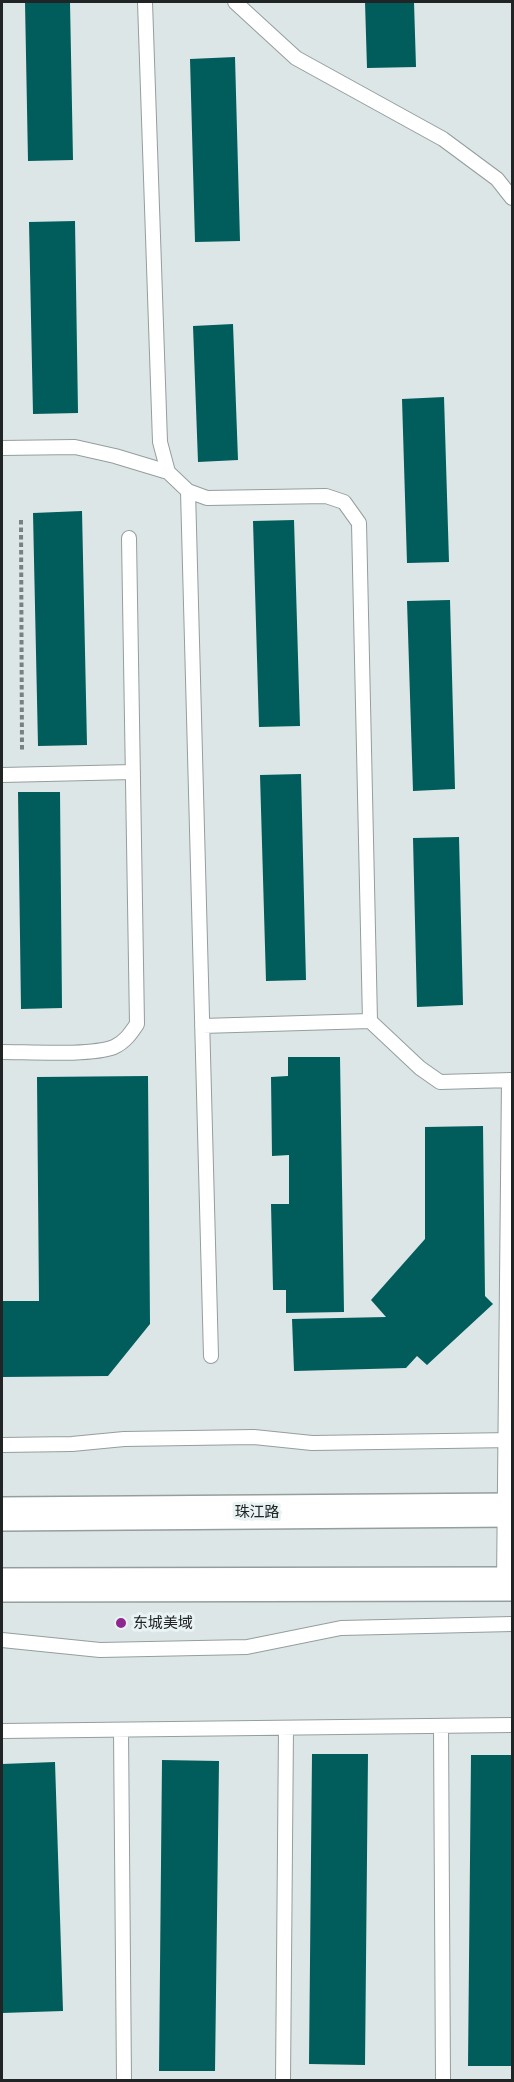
<!DOCTYPE html>
<html>
<head>
<meta charset="utf-8">
<style>
	body { margin:0 }
	#map { position:relative; width:514px; height:2082px; overflow:hidden; background:#dce6e6; font-family:Inter,sans-serif }
	canvas { display:block }
	.frame { position:absolute; inset:0; border:3px solid #212424; pointer-events:none }
</style>
</head>
<body>
<div id="map">
<canvas width="514" height="2082"></canvas>
<div class="frame"></div>
</div>
<script>
const context = document.querySelector('canvas').getContext('2d');
context.lineJoin = 'round';
function fillPath(path, color) { context.fillStyle = color; context.fill(path, 'evenodd'); }
function strokePath(path, color, width, dash) { context.strokeStyle = color; context.lineWidth = width; context.lineCap = dash ? 'butt' : 'round'; context.setLineDash(dash || []); context.stroke(path); }
function drawText(font, color, halo, rows, align = 'center') {
  context.font = font + ' Inter,"Noto Sans SC",sans-serif'; context.lineWidth = 6; context.setLineDash([]); context.textBaseline = 'middle'; context.strokeStyle = halo; context.fillStyle = color; for (const [text, x, y, turn = 0] of rows) {
    context.save(); context.translate(x, y); context.rotate((+turn || 0) * Math.PI / 180); context.textAlign = isNaN(turn) ? turn : align; if (halo) context.strokeText(text, 0, 0); context.fillText(text, 0, 0); context.restore();
  }
}
fillPath(new Path2D(`
	M 25,2 L 70,2 L 73,160 L 28,161 Z
	M 365,2 L 414,2 L 416,67 L 367,68 Z
	M 235,57 L 240,241 L 195,242 L 190,59 Z
	M 75,221 L 78,413 L 33,414 L 29,222 Z
	M 233,324 L 238,460 L 198,462 L 193,326 Z
	M 444,397 L 449,562 L 407,563 L 402,399 Z
	M 82,511 L 87,745 L 38,746 L 33,513 Z
	M 294,520 L 300,726 L 259,727 L 253,521 Z
	M 450,600 L 455,789 L 413,791 L 407,601 Z
	M 301,774 L 306,980 L 266,981 L 260,775 Z
	M 18,792 L 60,792 L 62,1008 L 21,1009 Z
	M 459,837 L 463,1005 L 417,1007 L 413,838 Z
	M 288,1057 L 340,1057 L 344,1312 L 286,1313 L 286,1290 L 273,1290 L 271,1204 L 289,1204 L 289,1155 L 272,1156 L 271,1077 L 288,1076 Z
	M 148,1076 L 150,1324 L 108,1376 L 2,1377 L 2,1301 L 39,1301 L 37,1077 Z
	M 483,1126 L 485,1296 L 493,1304 L 427,1365 L 417,1356 L 406,1368 L 294,1371 L 292,1319 L 386,1317 L 371,1300 L 425,1239 L 425,1127 Z
	M 312,1754 L 368,1754 L 365,2065 L 309,2064 Z
	M 471,1755 L 512,1755 L 512,2066 L 468,2066 Z
	M 162,1760 L 219,1761 L 215,2071 L 159,2071 Z
	M 55,1762 L 63,2011 L 2,2013 L 2,1764 Z`), '#015c5c');
const service = new Path2D(`
	M 145,2 L 160,442 L 168,472 L 188,491 L 207,498 L 326,496 L 344,502 L 359,523 L 370,1021
	M 235,2 L 296,58 L 443,139 L 497,179 L 512,198
	M 2,448 L 75,447 L 115,456 L 168,472
	M 188,491 L 211,1356
	M 2,775 L 133,772
	M 202,1026 L 370,1021 L 420,1068 L 440,1082 L 512,1080
	M 2,1052 C 29,1052 91,1056 114,1047 C 125,1042 131,1033 137,1024 L 129,538
	M 2,1445 L 72,1444 L 124,1439 L 254,1437 L 312,1443 L 512,1440
	M 504,1584 L 509,1080
	M 2,1640 L 100,1650 L 247,1647 L 341,1628 L 512,1624
	M 441,1726 L 443,2080
	M 121,1730 L 124,2080
	M 2,1731 L 512,1725
	M 283,2080 L 286,1728`);
const tertiary = new Path2D(`
	M 2,1514 L 512,1510
	M 2,1585 L 512,1584`);
strokePath(service, '#949e9d', 16);
strokePath(tertiary, '#949e9d', 36);
strokePath(new Path2D(`
	M 21,520 L 22,751`), '#798080', 4, [4.5, 3]);
strokePath(service, '#fff', 14);
strokePath(tertiary, '#fff', 33);
for (const [x, y, r, color] of [
	[121,1623,6,"#8e288e"]
]) { const dot = new Path2D(); dot.arc(x, y, r, 0, 2 * Math.PI); context.fillStyle = color; context.fill(dot); strokePath(dot, '#e9f3f3', 2); }
drawText('15px', '#212424', '#e9f3f3', [
	["珠江路",257,1512]
]);
drawText('15px', '#212424', '#e9f3f3', [
	["东城美域",133,1623]
], 'left');
</script>
</body>
</html>
